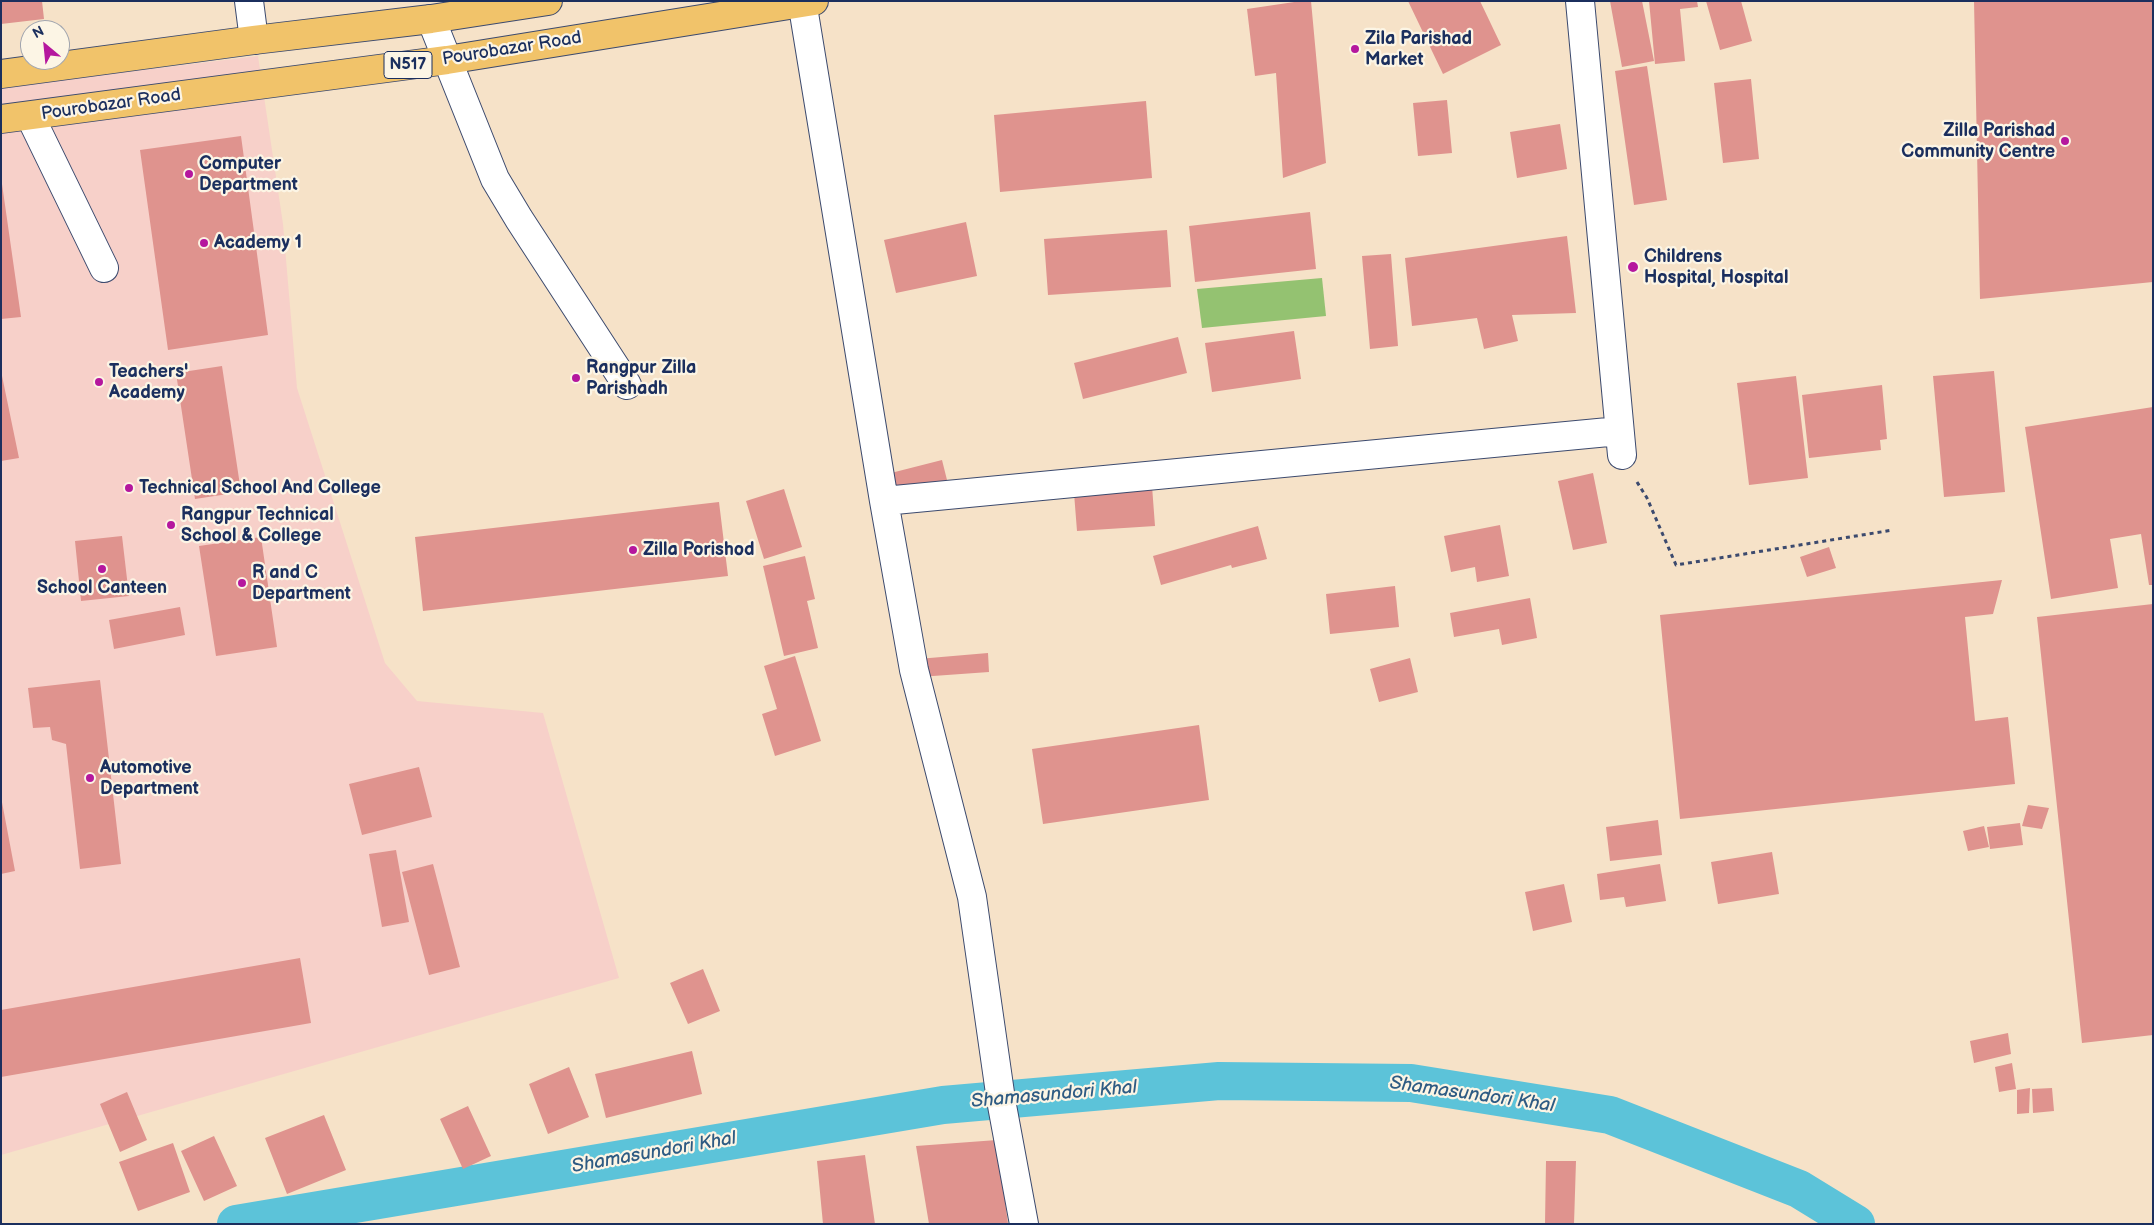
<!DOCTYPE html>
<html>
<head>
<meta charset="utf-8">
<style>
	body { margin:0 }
	#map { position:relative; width:2154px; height:1225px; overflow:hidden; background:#f6e2c8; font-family:"Balsamiq Sans",sans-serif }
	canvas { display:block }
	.frame { position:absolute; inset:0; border:2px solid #1b2f5e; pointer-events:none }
	.north { position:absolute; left:20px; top:20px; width:50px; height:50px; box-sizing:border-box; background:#fcf5e5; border:1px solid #a2a6af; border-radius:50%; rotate:332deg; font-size:14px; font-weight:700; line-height:20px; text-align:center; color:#1b2f5e }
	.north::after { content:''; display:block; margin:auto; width:18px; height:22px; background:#b5179e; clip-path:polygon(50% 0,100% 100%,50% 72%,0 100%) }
</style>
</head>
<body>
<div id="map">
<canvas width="2154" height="1225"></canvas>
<div class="frame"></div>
<div class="north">N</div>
</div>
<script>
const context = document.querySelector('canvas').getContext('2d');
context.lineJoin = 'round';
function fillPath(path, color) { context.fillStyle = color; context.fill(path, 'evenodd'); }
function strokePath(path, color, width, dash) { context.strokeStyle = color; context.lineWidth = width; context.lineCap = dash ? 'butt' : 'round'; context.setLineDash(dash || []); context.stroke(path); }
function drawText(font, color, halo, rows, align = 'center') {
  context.font = font + ' "Balsamiq Sans",sans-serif'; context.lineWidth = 4.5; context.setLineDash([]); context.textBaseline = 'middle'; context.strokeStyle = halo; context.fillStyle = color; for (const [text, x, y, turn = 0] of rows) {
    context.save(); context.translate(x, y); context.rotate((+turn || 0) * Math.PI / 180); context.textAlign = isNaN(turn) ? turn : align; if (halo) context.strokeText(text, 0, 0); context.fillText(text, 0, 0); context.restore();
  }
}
fillPath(new Path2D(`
	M 258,56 L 283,224 L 297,388 L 385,663 L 417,701 L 543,713 L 619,978 L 1,1155 L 1,87 Z`), '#f7d0c9');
fillPath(new Path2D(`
	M 1322,278 L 1326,316 L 1202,328 L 1197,289 Z`), '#94c271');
strokePath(new Path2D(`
	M 236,1224 L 943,1105 L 1219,1081 L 1411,1083 L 1610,1115 L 1799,1189 L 1856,1224`), '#5cc3d9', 38);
fillPath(new Path2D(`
	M 1,1 L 42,1 L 44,19 L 1,24 Z
	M 1301,1 L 1311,1 L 1326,163 L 1283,178 L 1276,73 L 1255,76 L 1247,9 Z
	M 1408,1 L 1480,1 L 1501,45 L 1443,74 Z
	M 1610,1 L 1642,1 L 1654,61 L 1622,67 Z
	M 1649,1 L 1697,1 L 1698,7 L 1680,9 L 1685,61 L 1655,64 Z
	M 1706,1 L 1741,1 L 1752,41 L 1720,50 Z
	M 1974,1 L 2153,1 L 2153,282 L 1980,299 Z
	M 1647,66 L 1667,200 L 1634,205 L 1615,71 Z
	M 1751,79 L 1759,159 L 1723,163 L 1714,83 Z
	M 1447,100 L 1452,153 L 1418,156 L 1413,103 Z
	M 1146,101 L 1152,178 L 1000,192 L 994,115 Z
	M 1560,124 L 1567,169 L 1517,178 L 1510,132 Z
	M 241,136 L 268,335 L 168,350 L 140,150 Z
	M 1,177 L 21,317 L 1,319 Z
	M 1310,212 L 1316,269 L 1195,282 L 1189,226 Z
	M 966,222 L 977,276 L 896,293 L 884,240 Z
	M 1167,230 L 1171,287 L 1048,295 L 1044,239 Z
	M 1567,236 L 1576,313 L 1512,315 L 1518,341 L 1484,349 L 1477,318 L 1412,326 L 1405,258 Z
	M 1391,254 L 1398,346 L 1370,349 L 1362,256 Z
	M 1294,331 L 1301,379 L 1212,392 L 1205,343 Z
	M 1178,337 L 1187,373 L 1083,399 L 1074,363 Z
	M 222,366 L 241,492 L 195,499 L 176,373 Z
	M 1,371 L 19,458 L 1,461 Z
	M 1994,371 L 2005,492 L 1944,497 L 1933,376 Z
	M 1796,376 L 1808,478 L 1749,485 L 1737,383 Z
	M 1882,385 L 1887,439 L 1880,440 L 1881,450 L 1809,458 L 1802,395 Z
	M 2153,407 L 2153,585 L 2149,585 L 2141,534 L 2110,539 L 2118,588 L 2051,599 L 2025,427 Z
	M 942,460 L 948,484 L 893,497 L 887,474 Z
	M 1593,473 L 1607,543 L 1573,550 L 1558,481 Z
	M 1152,486 L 1155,526 L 1077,531 L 1074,493 Z
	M 784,489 L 802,547 L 764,559 L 746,501 Z
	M 719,502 L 728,576 L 423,611 L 415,537 Z
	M 1500,525 L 1509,576 L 1477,582 L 1475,567 L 1451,572 L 1444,536 Z
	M 1258,526 L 1267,559 L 1232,568 L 1231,565 L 1161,585 L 1153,556 Z
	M 122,536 L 129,596 L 81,601 L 75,541 Z
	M 261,537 L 277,647 L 216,656 L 199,546 Z
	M 1829,547 L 1836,568 L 1807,577 L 1800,557 Z
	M 805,556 L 815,599 L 807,601 L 818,648 L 784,656 L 763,566 Z
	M 2002,580 L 1993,614 L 1965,617 L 1975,721 L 2008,717 L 2015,784 L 1680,819 L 1660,615 Z
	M 1395,586 L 1399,627 L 1330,634 L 1326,594 Z
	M 1530,598 L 1537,638 L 1502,645 L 1499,629 L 1454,637 L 1450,613 Z
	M 2153,604 L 2153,1035 L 2082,1043 L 2037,617 Z
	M 180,607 L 185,635 L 114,649 L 109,620 Z
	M 988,653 L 989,672 L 919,677 L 918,659 Z
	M 795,656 L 821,741 L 775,756 L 762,714 L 777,709 L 764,666 Z
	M 1410,658 L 1418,692 L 1379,702 L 1370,669 Z
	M 100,680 L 121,864 L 80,869 L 66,744 L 52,740 L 50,727 L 33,728 L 28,688 Z
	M 1199,725 L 1209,800 L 1043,824 L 1032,749 Z
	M 419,767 L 432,817 L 362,835 L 349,784 Z
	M 1,797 L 15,871 L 1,874 Z
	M 2028,805 L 2049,808 L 2042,829 L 2022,826 Z
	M 1658,820 L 1662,855 L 1610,861 L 1606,827 Z
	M 2020,823 L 2023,845 L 1990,849 L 1987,827 Z
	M 1984,826 L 1989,847 L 1968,851 L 1963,831 Z
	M 396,850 L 409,922 L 382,927 L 369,854 Z
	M 1772,852 L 1779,894 L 1718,904 L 1711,862 Z
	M 433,864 L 460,967 L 429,975 L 402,872 Z
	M 1660,864 L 1666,901 L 1626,907 L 1624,897 L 1600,900 L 1597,874 Z
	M 1564,884 L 1572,922 L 1533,931 L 1525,892 Z
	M 300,958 L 311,1023 L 1,1077 L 1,1010 Z
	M 703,969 L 720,1011 L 688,1024 L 670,983 Z
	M 2008,1033 L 2011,1054 L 1974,1063 L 1970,1041 Z
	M 692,1051 L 702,1094 L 606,1118 L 595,1074 Z
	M 2012,1063 L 2016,1089 L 1999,1092 L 1995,1067 Z
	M 569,1067 L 589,1117 L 548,1134 L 529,1084 Z
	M 2030,1088 L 2029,1113 L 2017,1114 L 2017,1090 Z
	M 2052,1088 L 2054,1111 L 2033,1113 L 2032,1089 Z
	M 127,1092 L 147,1140 L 120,1152 L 100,1104 Z
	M 468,1106 L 491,1156 L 463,1169 L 440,1119 Z
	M 324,1115 L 346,1170 L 287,1194 L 265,1138 Z
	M 214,1136 L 237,1186 L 204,1201 L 181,1151 Z
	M 997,1140 L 1008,1224 L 929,1224 L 916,1146 Z
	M 173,1143 L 190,1192 L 138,1211 L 119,1162 Z
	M 865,1155 L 875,1224 L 823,1224 L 817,1161 Z
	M 1546,1161 L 1576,1161 L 1574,1224 L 1545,1224 Z`), '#df938e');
const minor = new Path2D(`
	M 249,1 L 254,40
	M 802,1 L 884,501 L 914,670 L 972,897 L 1001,1100 L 1024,1224
	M 1580,1 L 1622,455
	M 431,19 L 495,179 L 519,219 L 627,385
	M 30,116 L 104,268
	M 884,501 L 1619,431`);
const highway = new Path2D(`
	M 1,74 L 254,40 L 431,19 L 548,1
	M 1,119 L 447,60 L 814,1`);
strokePath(minor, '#3c4a6e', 30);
strokePath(highway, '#3c4a6e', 30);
strokePath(new Path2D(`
	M 1637,482 L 1647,498 L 1676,565 L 1893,530`), '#3c4a6e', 3, [4, 4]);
strokePath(minor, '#fff', 28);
strokePath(highway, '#f1c36a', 28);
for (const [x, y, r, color] of [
	[1355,49,5,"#b5179e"],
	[2065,141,5,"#b5179e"],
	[189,174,5,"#b5179e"],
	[204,243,5,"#b5179e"],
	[1633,267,6,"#b5179e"],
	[576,378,5,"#b5179e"],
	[99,382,5,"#b5179e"],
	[129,488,5,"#b5179e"],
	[171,525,5,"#b5179e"],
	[633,550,5,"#b5179e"],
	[102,569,5,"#b5179e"],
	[242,583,5,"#b5179e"],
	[90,778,5,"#b5179e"]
]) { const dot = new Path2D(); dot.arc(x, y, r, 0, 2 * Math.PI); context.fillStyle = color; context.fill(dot); strokePath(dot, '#fcf5e5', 2); }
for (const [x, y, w] of [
	[408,65,48]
]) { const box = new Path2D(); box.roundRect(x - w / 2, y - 13.5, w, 27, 4); context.fillStyle = '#fcf5e5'; context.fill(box); strokePath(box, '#1b2f5e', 1); }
drawText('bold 16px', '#1b2f5e', null, [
	["N517",408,65]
]);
drawText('bold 18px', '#1b2f5e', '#fcf5e5', [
	["Zila Parishad",1365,39],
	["Market",1365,60],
	["Zilla Parishad",2055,131,"right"],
	["Community Centre",2055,152,"right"],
	["Computer",199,164],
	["Department",199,185],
	["Academy 1",214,243],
	["Childrens",1644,257],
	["Hospital, Hospital",1644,278],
	["Rangpur Zilla",586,368],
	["Parishadh",586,389],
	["Teachers'",109,372],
	["Academy",109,393],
	["Technical School And College",139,488],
	["Rangpur Technical",181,515],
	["School & College",181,536],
	["Zilla Porishod",643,550],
	["R and C",252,573],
	["Department",252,594],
	["School Canteen",102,588,"center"],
	["Automotive",100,768],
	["Department",100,789]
], 'left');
drawText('18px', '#1b2f5e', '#fcf5e5', [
	["Pourobazar Road",512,49,-9],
	["Pourobazar Road",111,105,-8]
]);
drawText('italic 19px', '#2e5b83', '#fcf5e5', [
	["Shamasundori Khal",1054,1095,-5],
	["Shamasundori Khal",1472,1095,8],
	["Shamasundori Khal",654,1153,-10]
]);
</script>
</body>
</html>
